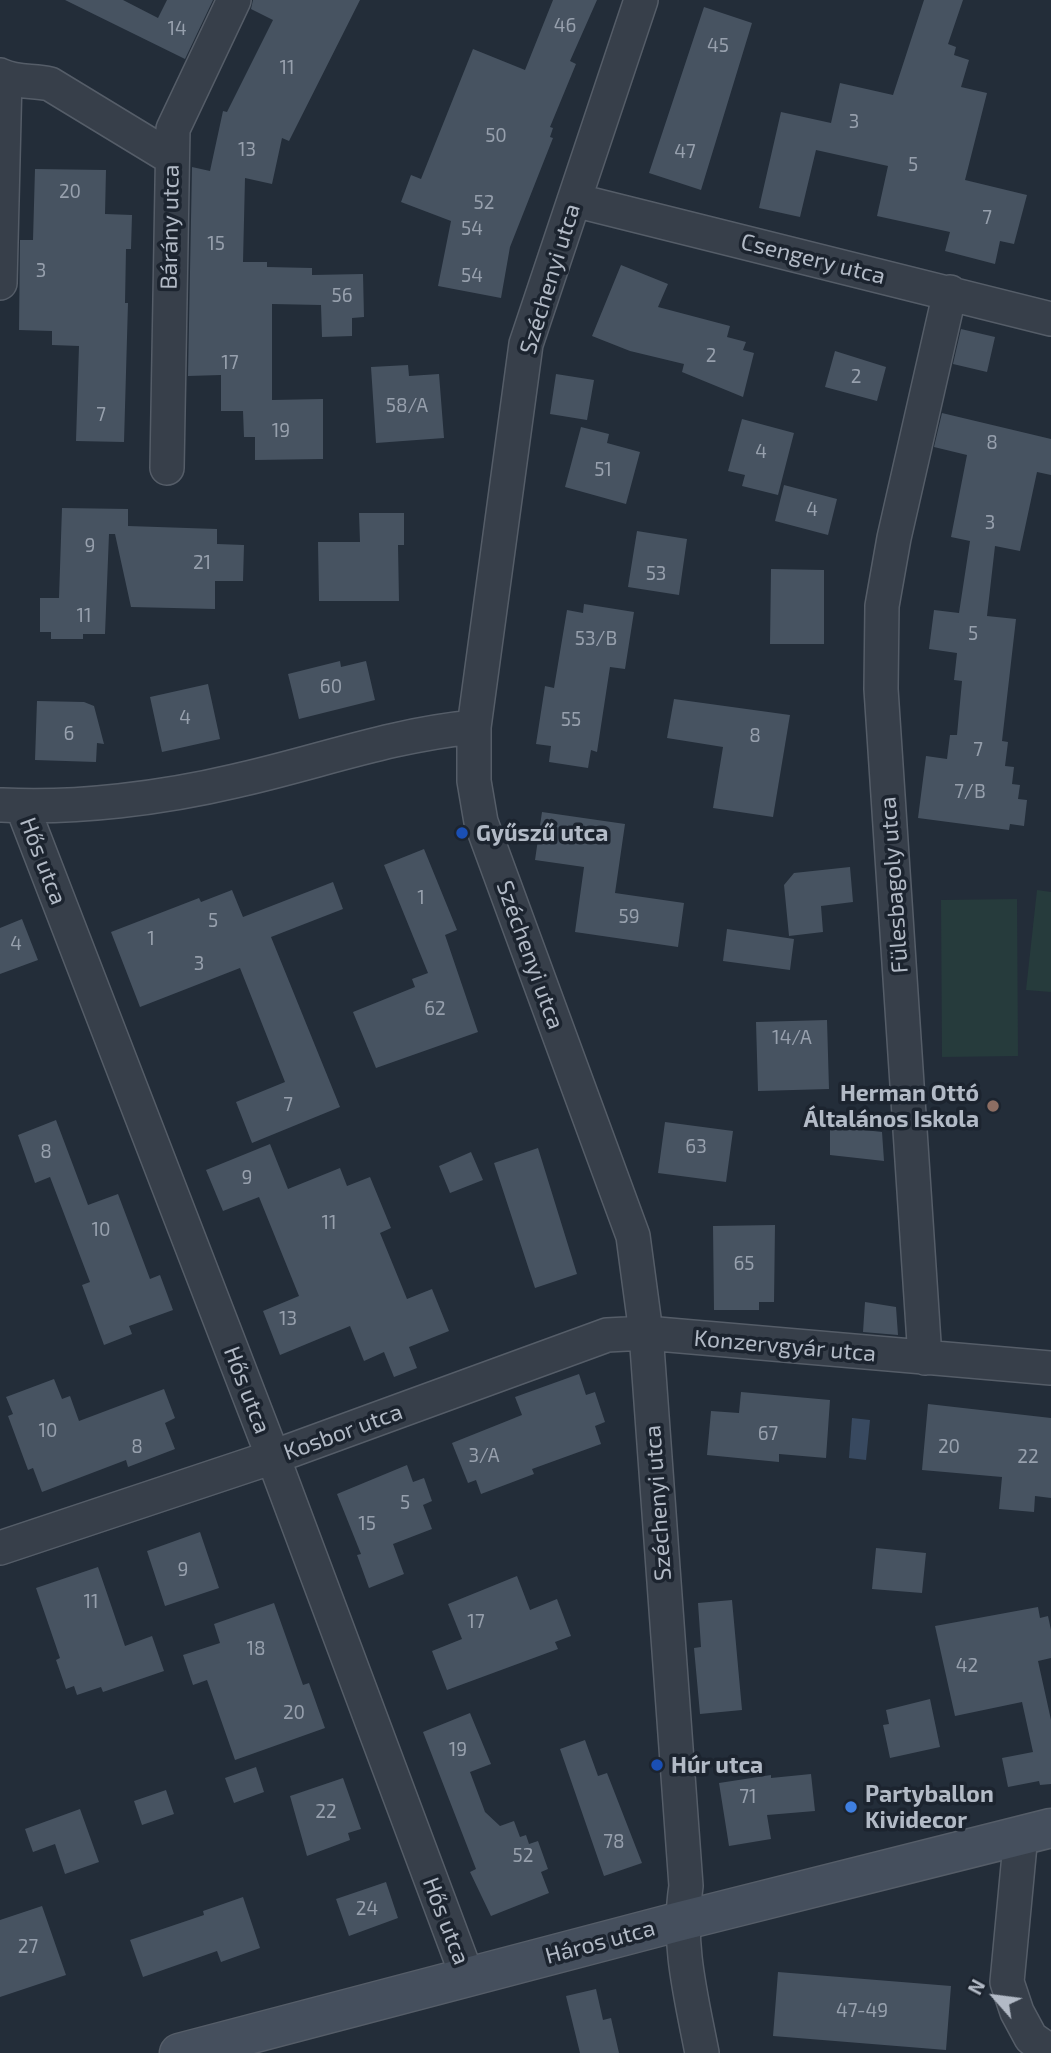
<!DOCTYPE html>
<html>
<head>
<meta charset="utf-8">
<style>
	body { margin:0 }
	#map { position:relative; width:1051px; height:2053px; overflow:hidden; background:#232d39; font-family:"Exo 2",sans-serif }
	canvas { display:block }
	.north { position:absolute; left:960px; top:1962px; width:70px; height:70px; -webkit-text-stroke:5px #1c242f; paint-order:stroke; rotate:298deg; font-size:19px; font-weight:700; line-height:28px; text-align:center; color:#b2bac6 }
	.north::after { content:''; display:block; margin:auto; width:24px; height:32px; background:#b2bac6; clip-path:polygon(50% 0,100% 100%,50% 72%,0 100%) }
</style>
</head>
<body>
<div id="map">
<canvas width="1051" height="2053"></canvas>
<div class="north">N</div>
</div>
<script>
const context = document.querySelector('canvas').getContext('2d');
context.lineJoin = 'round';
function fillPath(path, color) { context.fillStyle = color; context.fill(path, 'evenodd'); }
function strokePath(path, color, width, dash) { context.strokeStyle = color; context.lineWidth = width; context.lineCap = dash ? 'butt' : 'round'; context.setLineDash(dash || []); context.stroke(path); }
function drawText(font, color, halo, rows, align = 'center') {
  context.font = font + ' "Exo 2",sans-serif'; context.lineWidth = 7; context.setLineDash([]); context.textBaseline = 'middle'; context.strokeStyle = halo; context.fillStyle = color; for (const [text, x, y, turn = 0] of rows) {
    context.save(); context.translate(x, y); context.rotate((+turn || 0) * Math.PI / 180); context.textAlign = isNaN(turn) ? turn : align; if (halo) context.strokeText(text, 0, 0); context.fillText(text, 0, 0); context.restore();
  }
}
fillPath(new Path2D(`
	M 1037,890 L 1051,892 L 1051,992 L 1026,990 Z
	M 1017,899 L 1018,1056 L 942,1057 L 941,900 Z`), '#263b3c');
fillPath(new Path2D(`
	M 852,1418 L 870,1420 L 866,1460 L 849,1458 Z`), '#384960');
fillPath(new Path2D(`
	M 65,0 L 123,0 L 158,18 L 167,0 L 213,0 L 185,59 Z
	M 253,0 L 360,0 L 289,141 L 282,138 L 272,184 L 245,178 L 243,262 L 267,262 L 267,267 L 312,268 L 312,275 L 363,274 L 364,317 L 352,318 L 352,336 L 322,337 L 321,305 L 272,304 L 272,400 L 323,399 L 323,459 L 255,460 L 255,437 L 244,437 L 243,411 L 221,411 L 221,375 L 188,376 L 192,167 L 210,171 L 223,111 L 227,112 L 273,20 L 251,9 Z
	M 553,0 L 597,0 L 570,61 L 576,64 L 550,127 L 553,128 L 550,137 L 553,138 L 510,247 L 501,298 L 438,286 L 451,221 L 401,202 L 411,175 L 421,179 L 473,49 L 525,70 Z
	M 924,0 L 963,0 L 948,44 L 956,47 L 954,55 L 969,60 L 961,87 L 987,93 L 965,180 L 1027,195 L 1014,244 L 1000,241 L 995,264 L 945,251 L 950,232 L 877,216 L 888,166 L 816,150 L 800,217 L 759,208 L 781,112 L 831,123 L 840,83 L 893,95 Z
	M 704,7 L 752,23 L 701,190 L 649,173 Z
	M 35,169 L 106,170 L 105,214 L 132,215 L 131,249 L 126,249 L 125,303 L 128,303 L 124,442 L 76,441 L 79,346 L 52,345 L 52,331 L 19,330 L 20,240 L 33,240 Z
	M 621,265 L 668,284 L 658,307 L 730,326 L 727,337 L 746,342 L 743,350 L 754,353 L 743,397 L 682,372 L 684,364 L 630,351 L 592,336 Z
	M 961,329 L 995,337 L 987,372 L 953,364 Z
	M 835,351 L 886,367 L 877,401 L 825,387 Z
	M 408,365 L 409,376 L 439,374 L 444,438 L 376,443 L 371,367 Z
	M 556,374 L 594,380 L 587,420 L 550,414 Z
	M 942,413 L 1051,439 L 1051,475 L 1037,472 L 1020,551 L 995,546 L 987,616 L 1016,619 L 1002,741 L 1008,742 L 1005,766 L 1014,767 L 1012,784 L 1020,785 L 1018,799 L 1027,800 L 1024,826 L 1010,824 L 1009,830 L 918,818 L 926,756 L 947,759 L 950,735 L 957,735 L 962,681 L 954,680 L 957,653 L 929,649 L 934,610 L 959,613 L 970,541 L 951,537 L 967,455 L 934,447 Z
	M 742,419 L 794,433 L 778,495 L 742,486 L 745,475 L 728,471 Z
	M 581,427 L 609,434 L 607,443 L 640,452 L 626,504 L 565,487 Z
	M 784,485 L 837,499 L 828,535 L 775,521 Z
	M 62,508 L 128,509 L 128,526 L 217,529 L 217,544 L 244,545 L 243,581 L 215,581 L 215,609 L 131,607 L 115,534 L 109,534 L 105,634 L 83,634 L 83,639 L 51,639 L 51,632 L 40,632 L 40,598 L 59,598 Z
	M 359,513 L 404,513 L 404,545 L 398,545 L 399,601 L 319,601 L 318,542 L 360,542 Z
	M 637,531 L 687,539 L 679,595 L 628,587 Z
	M 771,569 L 824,570 L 824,644 L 770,644 Z
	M 584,604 L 634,612 L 625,669 L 610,667 L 597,752 L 591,750 L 588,768 L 549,762 L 551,746 L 536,744 L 545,686 L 554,688 L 567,610 L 583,613 Z
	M 340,661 L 341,667 L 366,661 L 375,700 L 299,719 L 288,674 Z
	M 208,684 L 220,739 L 162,752 L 150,697 Z
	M 674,699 L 790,715 L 773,817 L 713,808 L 723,747 L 667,738 Z
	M 37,701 L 84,702 L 94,706 L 104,744 L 97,743 L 96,762 L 35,760 Z
	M 542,812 L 625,824 L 615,893 L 684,903 L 678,947 L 575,932 L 584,867 L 535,860 Z
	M 424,849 L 457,930 L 445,935 L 478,1032 L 376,1068 L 353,1012 L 415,987 L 412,979 L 428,973 L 384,865 Z
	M 850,867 L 853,902 L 821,906 L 823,932 L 789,936 L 784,885 L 794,873 Z
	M 333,882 L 343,909 L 271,937 L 340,1107 L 252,1143 L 236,1102 L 285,1082 L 240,968 L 140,1007 L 111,932 L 199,898 L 201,902 L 232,890 L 243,917 Z
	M 22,919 L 38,960 L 0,974 L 0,928 Z
	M 727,929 L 794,939 L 790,970 L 723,961 Z
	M 827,1020 L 829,1089 L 758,1091 L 756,1022 Z
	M 56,1120 L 88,1205 L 118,1194 L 150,1279 L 160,1275 L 173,1310 L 129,1326 L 132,1334 L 104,1345 L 82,1285 L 90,1282 L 50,1177 L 35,1183 L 18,1135 Z
	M 665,1122 L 733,1131 L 726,1182 L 658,1173 Z
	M 830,1126 L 882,1132 L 884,1161 L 830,1155 Z
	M 270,1144 L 288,1189 L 340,1168 L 347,1186 L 370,1177 L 391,1228 L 380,1233 L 407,1299 L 432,1289 L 449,1331 L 409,1347 L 417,1368 L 394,1377 L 384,1352 L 364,1361 L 350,1326 L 280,1355 L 263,1311 L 299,1296 L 259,1197 L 223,1211 L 206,1170 Z
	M 538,1148 L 577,1274 L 535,1288 L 494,1163 Z
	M 471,1152 L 483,1180 L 450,1193 L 439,1166 Z
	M 775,1225 L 774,1302 L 759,1302 L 759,1310 L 714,1310 L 713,1226 Z
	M 865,1302 L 896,1307 L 898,1335 L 863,1332 Z
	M 579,1374 L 586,1395 L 595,1392 L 605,1422 L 595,1426 L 601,1444 L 532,1469 L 534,1474 L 481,1494 L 476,1480 L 468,1483 L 452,1443 L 522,1415 L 515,1397 Z
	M 54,1379 L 62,1399 L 70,1396 L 79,1421 L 164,1389 L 175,1418 L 165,1423 L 175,1449 L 128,1467 L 126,1460 L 42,1492 L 33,1468 L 28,1470 L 8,1416 L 13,1414 L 6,1397 Z
	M 741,1392 L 830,1400 L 826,1458 L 779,1454 L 779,1462 L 707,1455 L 711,1411 L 739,1413 Z
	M 928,1404 L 1051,1418 L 1051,1498 L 1035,1496 L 1034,1512 L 999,1509 L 1002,1477 L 922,1470 Z
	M 407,1465 L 413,1482 L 424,1478 L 432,1501 L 423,1505 L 432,1529 L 393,1544 L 404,1574 L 369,1588 L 357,1555 L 361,1554 L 337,1494 Z
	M 200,1532 L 219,1588 L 165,1606 L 147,1551 Z
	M 876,1548 L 926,1553 L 922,1593 L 872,1589 Z
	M 98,1567 L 125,1646 L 152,1636 L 164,1671 L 103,1692 L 101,1687 L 77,1695 L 74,1686 L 66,1689 L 56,1660 L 60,1658 L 36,1588 Z
	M 517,1576 L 530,1610 L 557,1599 L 571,1636 L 555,1642 L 558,1649 L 447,1690 L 432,1651 L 462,1639 L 448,1604 Z
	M 732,1600 L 742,1710 L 700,1714 L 694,1648 L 701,1647 L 698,1603 Z
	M 274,1603 L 303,1685 L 309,1683 L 325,1728 L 235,1760 L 207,1680 L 193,1685 L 183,1655 L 220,1643 L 214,1624 Z
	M 1038,1607 L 1040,1618 L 1048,1616 L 1051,1630 L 1051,1658 L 1038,1661 L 1051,1720 L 1051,1784 L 1040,1785 L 1039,1781 L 1008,1787 L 1002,1758 L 1033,1752 L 1022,1702 L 955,1716 L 935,1626 Z
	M 930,1699 L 940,1747 L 890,1758 L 883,1725 L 889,1724 L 886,1710 Z
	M 470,1713 L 491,1764 L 470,1772 L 485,1812 L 500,1826 L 514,1821 L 520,1837 L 526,1835 L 529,1844 L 538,1841 L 548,1869 L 541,1872 L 549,1893 L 491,1916 L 470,1872 L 476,1869 L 423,1732 Z
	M 585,1740 L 598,1776 L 607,1773 L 642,1863 L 604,1876 L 560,1749 Z
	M 256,1767 L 264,1792 L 234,1803 L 225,1778 Z
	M 811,1774 L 815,1811 L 767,1815 L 771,1839 L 729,1846 L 719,1783 L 771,1775 L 771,1778 Z
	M 343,1778 L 361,1829 L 348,1833 L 350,1840 L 307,1856 L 290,1796 Z
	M 166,1790 L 174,1814 L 142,1825 L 134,1801 Z
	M 80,1809 L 99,1862 L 65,1874 L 55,1844 L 33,1852 L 25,1829 Z
	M 386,1882 L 398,1918 L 349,1936 L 336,1899 Z
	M 243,1897 L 260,1948 L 221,1962 L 217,1951 L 143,1977 L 130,1940 L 204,1915 L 203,1911 Z
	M 42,1906 L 66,1975 L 0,1997 L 0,1920 Z
	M 778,1972 L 951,1986 L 946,2050 L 773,2036 Z
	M 596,1989 L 603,2020 L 611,2018 L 619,2053 L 580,2053 L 566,1996 Z`), '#475361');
const street = new Path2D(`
	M 641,0 L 526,344 L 474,727 L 474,781 L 481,822 L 633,1236 L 646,1333 L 686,1886 C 677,1943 691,1996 702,2053
	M 0,75 C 16,83 33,80 50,84 L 170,157
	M 574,200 L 1051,319
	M 0,283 L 5,77
	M 167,468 L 173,129 L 234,0
	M 2,805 C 76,809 163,798 235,781 C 316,763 390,735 474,727
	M 22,806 L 273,1457 L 467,1976
	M 925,1358 L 881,689 L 882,606 L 894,538 L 950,292
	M 0,1548 L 273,1457 L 607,1335 L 646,1333 L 1051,1368
	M 1021,1834 L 1007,1982 L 1017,2012 L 1031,2038 L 1051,2052`);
const secondary = new Path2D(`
	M 179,2053 L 681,1921 L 1051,1828`);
strokePath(street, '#555d68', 36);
strokePath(secondary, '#555d68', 41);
strokePath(street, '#373f4a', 33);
strokePath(secondary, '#454f5d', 38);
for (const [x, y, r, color] of [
	[462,833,7,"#1a4fb4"],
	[993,1106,7,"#8d6e63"],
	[657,1765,7,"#1a4fb4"],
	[851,1807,7,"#3f7fe0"]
]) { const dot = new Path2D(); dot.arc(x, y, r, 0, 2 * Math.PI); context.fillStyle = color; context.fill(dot); strokePath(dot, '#1c242f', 2.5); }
drawText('19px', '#97a0ad', null, [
	["46",565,26],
	["14",177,29],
	["45",718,46],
	["11",287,68],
	["3",854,122],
	["50",496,136],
	["13",247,150],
	["47",685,152],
	["5",913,165],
	["20",70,192],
	["52",484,203],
	["7",987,218],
	["54",472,229],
	["15",216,244],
	["3",41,271],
	["54",472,276],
	["56",342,296],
	["2",711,356],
	["17",230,363],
	["2",856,377],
	["58/A",407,406],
	["7",101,415],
	["19",281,431],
	["8",992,443],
	["4",761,452],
	["51",603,470],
	["4",812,510],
	["3",990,523],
	["9",90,546],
	["21",202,563],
	["53",656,574],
	["11",84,616],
	["5",973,634],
	["53/B",596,639],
	["60",331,687],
	["4",185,718],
	["55",571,720],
	["6",69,734],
	["8",755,736],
	["7",978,750],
	["7/B",970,792],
	["1",421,898],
	["59",629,917],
	["5",213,921],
	["1",151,939],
	["4",16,944],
	["3",199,964],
	["62",435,1009],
	["14/A",792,1038],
	["7",288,1105],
	["63",696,1147],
	["8",46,1152],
	["9",247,1178],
	["11",329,1223],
	["10",101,1230],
	["65",744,1264],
	["13",288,1319],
	["10",48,1431],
	["67",768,1434],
	["8",137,1447],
	["20",949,1447],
	["3/A",484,1456],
	["22",1028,1457],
	["5",405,1503],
	["15",367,1524],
	["9",183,1570],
	["11",91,1602],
	["17",476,1622],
	["18",256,1649],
	["42",967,1666],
	["20",294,1713],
	["19",458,1750],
	["71",748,1797],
	["22",326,1812],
	["78",614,1842],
	["52",523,1856],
	["24",367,1909],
	["27",28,1947],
	["47-49",862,2011]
]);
drawText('23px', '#b2bac6', '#1c242f', [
	["Bárány utca",170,227,-89],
	["Csengery utca",813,259,14],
	["Széchenyi utca",550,279,-73],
	["Hős utca",43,861,69],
	["Fülesbagoly utca",894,885,-94],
	["Széchenyi utca",530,955,70],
	["Konzervgyár utca",785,1346,5],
	["Hős utca",247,1390,69],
	["Kosbor utca",343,1432,-20],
	["Széchenyi utca",658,1503,-94],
	["Hős utca",446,1921,69],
	["Háros utca",600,1942,-15]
]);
drawText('bold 23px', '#b2bac6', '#1c242f', [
	["Gyűszű utca",476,833],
	["Herman Ottó",979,1093,"right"],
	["Általános Iskola",979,1119,"right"],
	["Húr utca",671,1765],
	["Partyballon",865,1794],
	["Kividecor",865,1820]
], 'left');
</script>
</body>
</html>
